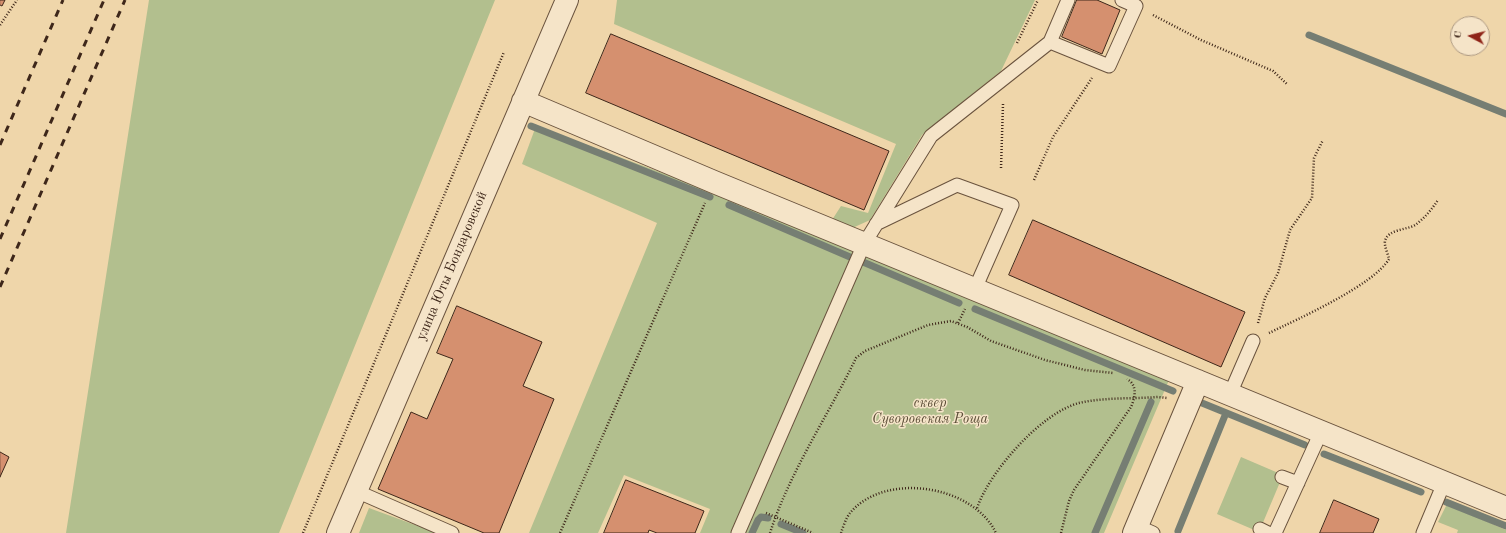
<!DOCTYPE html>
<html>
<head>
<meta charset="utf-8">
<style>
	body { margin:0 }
	#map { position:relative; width:1506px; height:533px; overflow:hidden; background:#efd6aa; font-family:"Old Standard TT",serif }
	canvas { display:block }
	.north { position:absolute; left:1450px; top:16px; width:40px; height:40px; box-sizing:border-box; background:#f5e4c8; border:1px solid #ac9882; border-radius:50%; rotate:277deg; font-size:11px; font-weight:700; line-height:16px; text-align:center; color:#3e271a }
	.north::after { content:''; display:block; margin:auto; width:14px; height:18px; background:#8f2418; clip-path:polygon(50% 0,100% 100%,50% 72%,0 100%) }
</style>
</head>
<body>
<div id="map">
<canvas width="1506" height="533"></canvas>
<div class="north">С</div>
</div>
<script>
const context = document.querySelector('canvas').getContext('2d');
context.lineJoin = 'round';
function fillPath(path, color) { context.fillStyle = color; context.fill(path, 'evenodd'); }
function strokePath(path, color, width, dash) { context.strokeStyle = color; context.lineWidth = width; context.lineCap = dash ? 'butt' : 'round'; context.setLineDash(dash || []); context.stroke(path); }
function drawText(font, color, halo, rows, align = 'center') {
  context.font = font + ' "Old Standard TT",serif'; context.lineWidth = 3; context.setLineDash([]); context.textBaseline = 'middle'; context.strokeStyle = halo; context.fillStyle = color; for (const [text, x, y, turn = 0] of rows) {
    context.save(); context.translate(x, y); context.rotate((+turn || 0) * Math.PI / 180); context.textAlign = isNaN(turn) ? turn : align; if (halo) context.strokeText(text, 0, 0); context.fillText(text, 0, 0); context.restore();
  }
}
fillPath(new Path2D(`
	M 149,0 L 495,0 L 279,533 L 66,533 Z
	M 617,0 L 1035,0 L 1001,71 L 922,135 L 870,220 L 848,230 L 832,220 L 841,206 L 868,213 L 896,144 L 614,24 Z
	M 536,126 L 727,197 L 856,251 L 735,533 L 700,533 L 710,509 L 624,475 L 598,533 L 529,533 L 657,223 L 522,164 Z
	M 866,252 L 1169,380 L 1104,533 L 744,533 Z
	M 1241,457 L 1283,475 L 1259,532 L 1217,514 Z
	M 1447,504 L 1506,530 L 1506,533 L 1457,533 L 1458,530 L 1438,522 Z
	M 369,508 L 437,533 L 359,533 Z`), '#b2bf8e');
strokePath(new Path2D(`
	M 1309,35 L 1506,114
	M 531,126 L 710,197
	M 729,205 L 850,257
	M 863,262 L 959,303
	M 975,309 L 1173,391
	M 1202,403 L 1305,445
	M 1324,454 L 1421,492
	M 1446,502 L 1506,526
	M 781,524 L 803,533
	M 1178,531 L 1226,413
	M 752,533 L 758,520 L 761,517 L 768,518
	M 1095,533 L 1151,402`), '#767e73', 7);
const building = new Path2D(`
	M 0,0 L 5,0 L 2,6 L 0,5 Z
	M 1077,0 L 1097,0 L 1120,10 L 1102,54 L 1062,37 Z
	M 611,34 L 889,151 L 864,210 L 586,93 Z
	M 1033,220 L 1245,312 L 1221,367 L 1009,275 Z
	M 457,306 L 542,342 L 523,386 L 554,399 L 499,533 L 484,533 L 378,489 L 411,412 L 427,419 L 453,359 L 437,353 Z
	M 0,452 L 9,457 L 0,477 Z
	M 626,480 L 704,511 L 695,533 L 657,533 L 649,530 L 648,533 L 604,533 Z
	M 1334,500 L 1379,519 L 1373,533 L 1320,533 Z`);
fillPath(building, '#d5906f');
strokePath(building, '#3e271a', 1);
const lane = new Path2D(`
	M 1050,42 L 1109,66 L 1136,6 L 1122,0
	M 876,224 L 957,185 L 1012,205 L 975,289
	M 1230,394 L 1253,341
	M 1282,477 L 1298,483
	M 356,491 L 452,533
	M 1137,526 L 1153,533
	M 1260,529 L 1268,533
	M 738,533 L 864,244 L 931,136 L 1050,42 L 1068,0
	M 1275,533 L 1321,432
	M 1423,533 L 1444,483`);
const street = new Path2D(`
	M 523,101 L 714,182 L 1506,508
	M 338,533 L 567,0
	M 1134,533 L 1198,381`);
strokePath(lane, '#6a533e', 15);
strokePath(street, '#6a533e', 24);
strokePath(new Path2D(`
	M 1153,15 L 1201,40 L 1273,71 L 1288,85
	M 0,25 L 17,0
	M 1017,43 L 1038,0
	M 1001,168 L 1003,104
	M 1034,180 L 1053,137 L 1092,78
	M 958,323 L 965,309
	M 1258,323 L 1265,298 L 1278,273 L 1290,230 L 1312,198 L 1314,158 L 1323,140
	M 1269,333 C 1298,319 1374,285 1389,259 C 1388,254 1384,246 1385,241 C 1388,229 1407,230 1415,225 C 1424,219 1432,209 1438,200
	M 977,508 C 990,471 1041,413 1079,403 C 1105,397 1132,399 1158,397 L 1167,398
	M 766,513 L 813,533
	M 303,533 L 504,52
	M 560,533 L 705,203
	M 770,533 C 790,471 828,416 856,358 L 865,351 L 928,325 L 951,321 L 967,327 L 991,341 L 1045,360 L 1085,370 L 1113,373
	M 841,533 C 843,527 846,518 850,513 C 885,471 973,485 996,533
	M 1061,533 L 1069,501 L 1074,490 L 1131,407 C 1135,398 1138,385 1127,379`), '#3e271a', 2.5, [1, 2]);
strokePath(lane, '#f5e4c8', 13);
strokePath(street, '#f5e4c8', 22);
strokePath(new Path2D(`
	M 0,145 L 63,0
	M 0,239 L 104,0
	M 0,287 L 125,0`), '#3e271a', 3, [7, 7]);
drawText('14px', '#3e271a', '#f5e4c8', [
	["улица Юты Бондаровской",452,266,-67]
]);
drawText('italic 14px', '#5b4d37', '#f5e4c8', [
	["сквер",930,403],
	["Суворовская Роща",930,419]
]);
</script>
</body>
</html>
